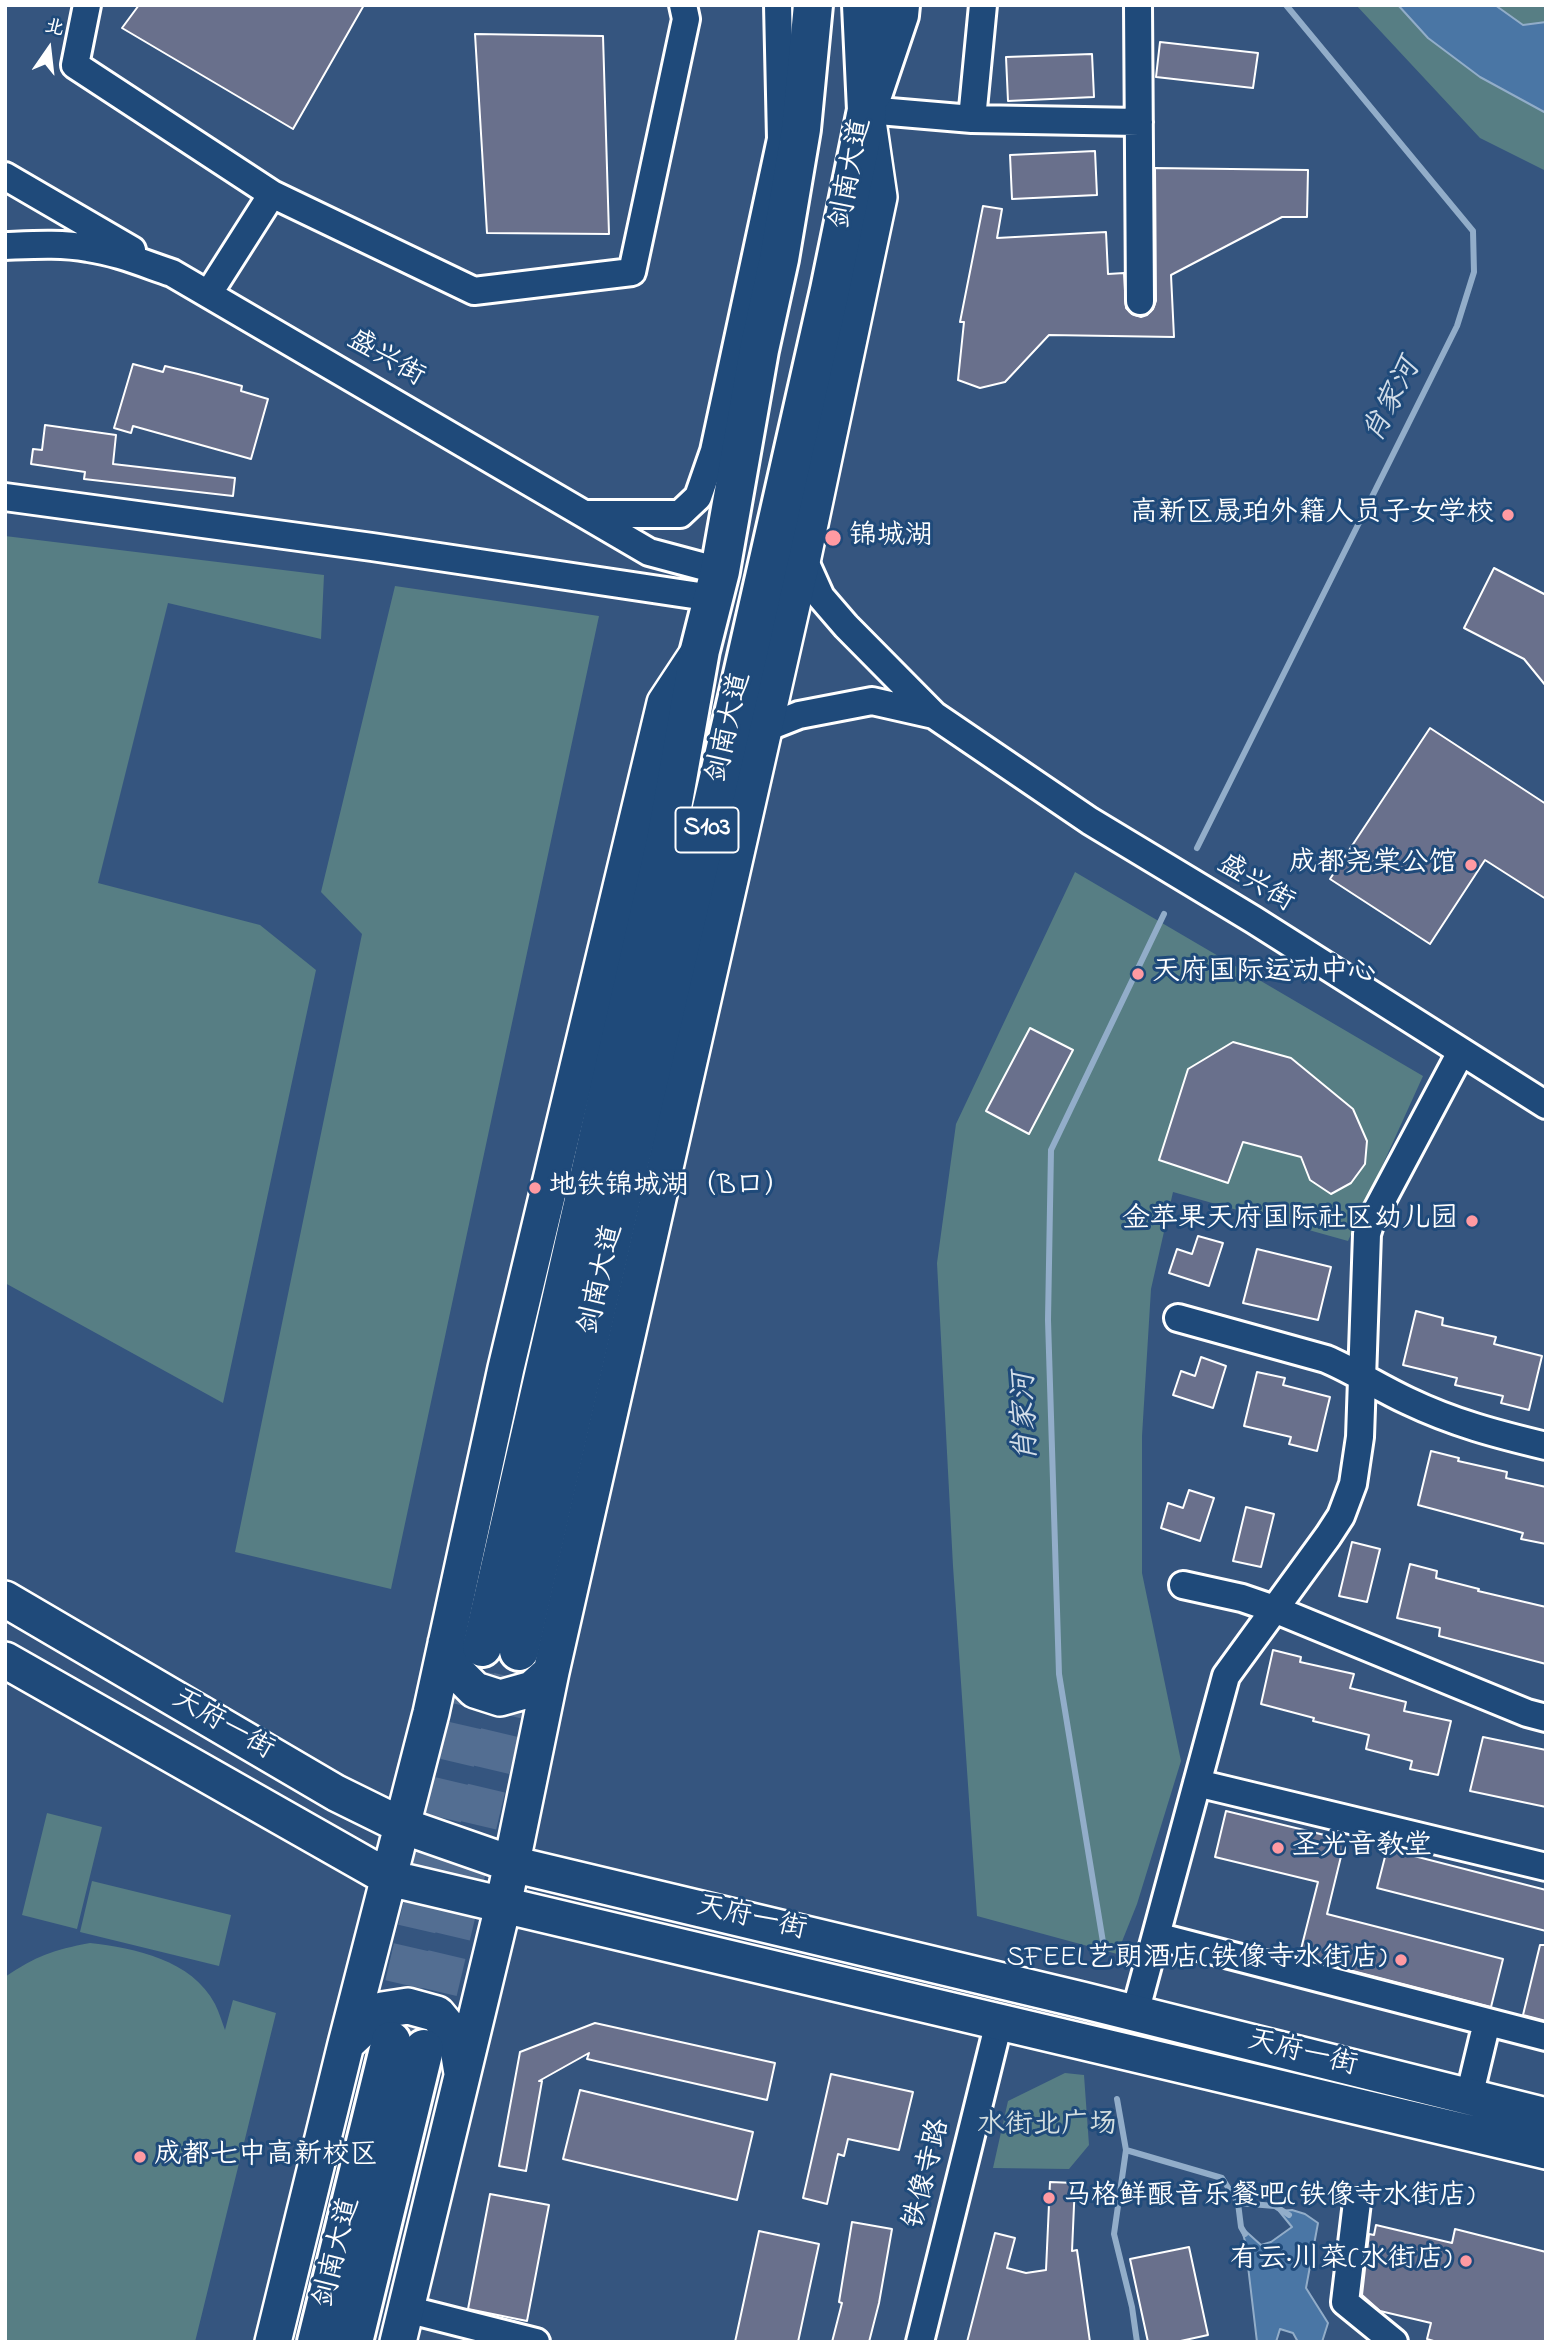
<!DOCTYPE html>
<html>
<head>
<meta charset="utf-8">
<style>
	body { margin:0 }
	#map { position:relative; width:1551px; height:2347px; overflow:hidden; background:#35557f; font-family:"Indie Flower","LXGW WenKai TC",sans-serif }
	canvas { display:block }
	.frame { position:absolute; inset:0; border:7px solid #fff; pointer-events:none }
	.north { position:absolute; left:14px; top:14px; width:70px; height:70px; -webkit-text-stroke:5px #1f4a7a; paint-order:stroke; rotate:14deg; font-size:19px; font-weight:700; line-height:28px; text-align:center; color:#fff }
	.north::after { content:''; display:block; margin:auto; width:24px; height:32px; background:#fff; clip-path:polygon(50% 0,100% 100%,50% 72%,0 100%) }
</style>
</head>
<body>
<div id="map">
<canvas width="1551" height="2347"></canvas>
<div class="frame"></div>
<div class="north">北</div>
</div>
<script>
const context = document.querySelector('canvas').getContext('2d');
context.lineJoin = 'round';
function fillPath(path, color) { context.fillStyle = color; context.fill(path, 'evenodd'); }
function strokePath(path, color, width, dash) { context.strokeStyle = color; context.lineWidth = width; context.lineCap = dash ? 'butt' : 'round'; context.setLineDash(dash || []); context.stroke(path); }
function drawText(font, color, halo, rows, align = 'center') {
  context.font = font + ' "Indie Flower","LXGW WenKai TC",sans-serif'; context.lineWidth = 6; context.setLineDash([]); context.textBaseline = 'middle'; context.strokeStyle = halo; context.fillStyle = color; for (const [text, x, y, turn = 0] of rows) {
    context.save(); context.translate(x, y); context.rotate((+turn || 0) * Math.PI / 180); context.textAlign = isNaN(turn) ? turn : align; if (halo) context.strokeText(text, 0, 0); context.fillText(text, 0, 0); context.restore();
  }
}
fillPath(new Path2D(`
	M 1356,5 L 1546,5 L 1546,171 L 1480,138 Z
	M 5,536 L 324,575 L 321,639 L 168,603 L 98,883 L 260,925 L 316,970 L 223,1403 L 5,1283 Z
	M 395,586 L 599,616 L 391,1589 L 235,1552 L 362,934 L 321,892 Z
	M 1075,872 L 1423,1076 L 1348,1241 L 1173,1192 L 1151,1289 L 1142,1436 L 1142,1573 L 1181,1761 L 1137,1904 L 1117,1954 L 977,1916 L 953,1566 L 937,1263 L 956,1124 Z
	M 47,1813 L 102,1827 L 77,1929 L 22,1915 Z
	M 92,1881 L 231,1915 L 219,1966 L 80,1932 Z
	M 90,1943 C 135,1948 192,1960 215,2004 C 219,2012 222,2022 225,2030 L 233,2000 L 276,2013 L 195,2342 L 5,2342 L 5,1977 C 36,1956 53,1950 90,1943 Z
	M 1065,2073 L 1084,2075 L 1089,2145 L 1069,2169 L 993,2168 L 1008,2101 Z`), '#577e84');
const water = new Path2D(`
	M 1398,5 L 1495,5 L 1523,25 L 1546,22 L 1546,113 L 1480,77 L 1428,38 Z
	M 1292,2210 L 1305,2214 L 1318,2223 L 1306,2288 L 1328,2323 L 1322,2342 L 1298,2342 L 1293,2333 L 1280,2329 L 1276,2342 L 1257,2342 L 1245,2241 L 1241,2227 L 1261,2245 L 1271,2242 L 1292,2227 L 1279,2211 Z`);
fillPath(water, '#4a76a5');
strokePath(water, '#92adc9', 2);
strokePath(new Path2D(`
	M 1197,848 L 1457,326 L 1474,272 L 1473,231 L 1286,5
	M 1103,1942 L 1059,1674 L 1048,1320 L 1051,1150 L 1164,914
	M 1117,2099 L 1126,2150 L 1114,2234 L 1132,2307 L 1137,2342
	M 1126,2150 L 1222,2178 L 1238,2203 L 1241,2227 L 1245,2234
	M 1238,2203 L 1275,2206 L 1289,2215`), '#92adc9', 6);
const building = new Path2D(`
	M 139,5 L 364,5 L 293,129 L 122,28 Z
	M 475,34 L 603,36 L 609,234 L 487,233 Z
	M 1160,42 L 1258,53 L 1253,88 L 1156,77 Z
	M 1092,54 L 1094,97 L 1008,101 L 1006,57 Z
	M 1095,151 L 1097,195 L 1012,199 L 1010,155 Z
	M 1155,168 L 1308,170 L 1307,217 L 1282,217 L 1171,275 L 1174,337 L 1049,335 L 1005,382 L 980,388 L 958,380 L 964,322 L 960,322 L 983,206 L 1002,209 L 997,238 L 1106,232 L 1108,274 L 1124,273 L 1126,308 L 1132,314 L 1141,317 L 1147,315 L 1153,309 L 1156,301 Z
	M 133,364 L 163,372 L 165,366 L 198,374 L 242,386 L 241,391 L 268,399 L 251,459 L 133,426 L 131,433 L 114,428 Z
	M 45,425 L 116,435 L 113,464 L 235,478 L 233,496 L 84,479 L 85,472 L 31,464 L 33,449 L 42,450 Z
	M 1494,568 L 1546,595 L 1546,686 L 1524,659 L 1464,628 Z
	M 1430,728 L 1546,804 L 1546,899 L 1485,860 L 1430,944 L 1330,879 Z
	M 1030,1028 L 1073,1050 L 1029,1134 L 986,1111 Z
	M 1233,1042 L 1291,1058 L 1353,1109 L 1367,1141 L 1365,1164 L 1351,1183 L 1331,1194 L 1310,1180 L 1301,1157 L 1243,1142 L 1228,1183 L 1159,1160 L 1188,1069 Z
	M 1198,1236 L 1223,1243 L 1209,1286 L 1169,1273 L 1177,1249 L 1192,1254 Z
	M 1257,1249 L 1331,1267 L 1318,1320 L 1243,1303 Z
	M 1416,1311 L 1443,1318 L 1442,1325 L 1496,1337 L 1494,1344 L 1542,1356 L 1529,1410 L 1501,1403 L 1503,1396 L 1455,1385 L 1457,1378 L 1403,1365 Z
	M 1201,1357 L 1226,1366 L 1213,1408 L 1173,1395 L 1181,1371 L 1195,1376 Z
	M 1257,1372 L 1285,1378 L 1283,1385 L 1330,1397 L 1317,1451 L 1289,1444 L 1291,1437 L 1244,1426 Z
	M 1431,1451 L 1459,1458 L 1458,1461 L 1507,1472 L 1506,1478 L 1546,1487 L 1546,1544 L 1521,1539 L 1523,1533 L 1418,1505 Z
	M 1189,1490 L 1214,1498 L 1200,1541 L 1161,1528 L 1168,1503 L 1183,1508 Z
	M 1246,1507 L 1274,1514 L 1261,1567 L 1233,1561 Z
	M 1352,1542 L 1380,1549 L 1367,1602 L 1339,1596 Z
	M 1410,1564 L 1437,1571 L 1436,1578 L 1479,1589 L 1478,1591 L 1546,1607 L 1546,1664 L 1439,1636 L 1440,1628 L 1397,1618 Z
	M 1273,1650 L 1301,1657 L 1300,1662 L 1354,1674 L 1350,1688 L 1406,1702 L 1404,1711 L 1451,1721 L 1438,1775 L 1410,1769 L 1412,1761 L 1366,1749 L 1369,1735 L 1313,1721 L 1314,1718 L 1261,1704 Z
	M 1483,1737 L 1546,1750 L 1546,1807 L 1470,1791 Z
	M 1226,1811 L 1345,1840 L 1327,1914 L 1503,1959 L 1491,2007 L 1299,1957 L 1318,1882 L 1215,1857 Z
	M 1387,1849 L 1546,1890 L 1546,1931 L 1377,1888 Z
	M 1540,1945 L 1546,1945 L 1546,2021 L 1523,2015 Z
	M 595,2023 L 775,2063 L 767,2100 L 587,2059 L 589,2053 L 539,2081 L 542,2081 L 526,2171 L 499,2166 L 520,2052 Z
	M 831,2074 L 913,2092 L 899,2150 L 848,2139 L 844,2156 L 838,2154 L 827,2204 L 803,2198 Z
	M 580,2090 L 753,2132 L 737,2200 L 563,2159 Z
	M 1050,2182 L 1075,2183 L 1072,2251 L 1077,2250 L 1090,2342 L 967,2342 L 995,2233 L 1015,2238 L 1007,2268 L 1026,2273 L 1046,2270 Z
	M 490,2194 L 549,2205 L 527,2321 L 468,2309 Z
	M 852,2222 L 892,2229 L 879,2303 L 869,2342 L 832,2342 L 842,2303 L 839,2302 Z
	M 1376,2225 L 1452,2243 L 1455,2229 L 1546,2252 L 1546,2342 L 1437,2342 L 1427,2339 L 1431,2323 L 1380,2311 L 1362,2295 L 1369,2234 L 1374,2235 Z
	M 759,2231 L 819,2244 L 798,2342 L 735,2342 Z
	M 1189,2247 L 1208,2335 L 1176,2342 L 1148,2342 L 1130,2259 Z`);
fillPath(building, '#69708c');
strokePath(building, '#fff', 2);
strokePath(new Path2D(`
	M 391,2040 L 482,1647
	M 425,2047 L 519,1651`), '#536e92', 38, [38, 19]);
const minor = new Path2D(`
	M 87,5 L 75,65 L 272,194 L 474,291 L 632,272 L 686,19 L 683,5
	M 1138,5 L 1140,301
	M 867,110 L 972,119 L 1139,122
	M 972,119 L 983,5
	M 5,176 L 132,250
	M 5,246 C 32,245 61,243 88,248 C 117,252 145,264 172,273 L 649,552 L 720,571
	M 209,293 L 272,194
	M 5,497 L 372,547 L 713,598
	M 586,514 L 680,514 L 698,497 L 714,451 L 781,139 L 778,5
	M 803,557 L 821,597 L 846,626 L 934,715 L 1090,821 L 1254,920 L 1546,1105
	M 766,728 L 799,715 L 872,701 L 934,715
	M 1178,1318 L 1326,1359 C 1354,1371 1380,1388 1408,1401 C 1454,1423 1496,1434 1546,1446
	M 1183,1585 L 1242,1598 L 1274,1609 L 1527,1713 L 1546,1718
	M 1197,1783 L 1546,1867
	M 1156,1936 L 1546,2037
	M 1135,2013 L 1226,1676 L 1328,1536 L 1341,1516 L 1353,1484 L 1360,1437 L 1367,1234 L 1371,1221 L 1461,1052
	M 1469,2097 L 1487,2022
	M 1357,2202 L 1345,2302 L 1394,2342
	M 406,2309 L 536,2342
	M 920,2342 L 999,2022`);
const major = new Path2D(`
	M 5,1599 L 336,1793 L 403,1826 L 512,1864 L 1082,2000 L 1546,2116
	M 446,1643 L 457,1672 L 475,1690 L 500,1698 L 532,1689 L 551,1672
	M 5,1660 L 389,1878 L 1546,2151
	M 346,2044 L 382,2010 L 408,2006 L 437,2014 L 456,2037 L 462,2073
	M 273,2342 L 346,2044 L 431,1713 L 506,1368 L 665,703 L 700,650
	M 398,2342 L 503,1906 L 551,1672 L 803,557 L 879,197 L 868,121`);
const highway = new Path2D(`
	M 873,92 L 899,15 L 900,5
	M 482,1647 L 666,841 L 700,650 L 720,571 L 759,350 L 779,259 L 801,129 L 813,5
	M 519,1651 L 629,1164 L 740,688 L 830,290 L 867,110 L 862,5
	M 317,2342 L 391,2041
	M 353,2342 L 424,2049`);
strokePath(minor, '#fff', 32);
strokePath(major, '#fff', 40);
strokePath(highway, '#fff', 44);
strokePath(minor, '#1f4a7a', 26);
strokePath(major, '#1f4a7a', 35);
strokePath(highway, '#1f4a7a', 38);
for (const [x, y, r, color] of [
	[1508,515,7,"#ff9aa2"],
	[833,538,9,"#ff9aa2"],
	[1471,865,7,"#ff9aa2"],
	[1138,974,7,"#ff9aa2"],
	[535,1188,7,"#ff9aa2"],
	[1472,1221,7,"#ff9aa2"],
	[1278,1848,7,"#ff9aa2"],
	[1401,1960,7,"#ff9aa2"],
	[140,2157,7,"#ff9aa2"],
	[1049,2198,7,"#ff9aa2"],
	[1466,2261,7,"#ff9aa2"]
]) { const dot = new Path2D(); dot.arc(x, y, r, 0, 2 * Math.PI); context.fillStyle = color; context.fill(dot); strokePath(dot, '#1f4a7a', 2.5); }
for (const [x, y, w] of [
	[707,830,63]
]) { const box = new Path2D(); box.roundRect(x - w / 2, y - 22.5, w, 45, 5); context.fillStyle = '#1f4a7a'; context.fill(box); strokePath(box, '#fff', 2); }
drawText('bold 26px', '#fff', null, [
	["S103",707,830]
]);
drawText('28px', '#fff', '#1f4a7a', [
	["剑南大道",853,174,-79],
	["盛兴街",385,360,30],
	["剑南大道",731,728,-77],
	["盛兴街",1255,885,31],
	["剑南大道",603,1280,-77],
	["天府一街",222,1726,30],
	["天府一街",751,1920,13],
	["天府一街",1302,2055,14],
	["铁像寺路",929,2174,-76],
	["剑南大道",339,2253,-76]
]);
drawText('28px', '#fff', '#1f4a7a', [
	["高新区晟珀外籍人员子女学校",1494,515,"right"],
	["锦城湖",849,538],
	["成都尧棠公馆",1457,865,"right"],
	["天府国际运动中心",1152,974],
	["地铁锦城湖（B口）",549,1188],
	["金苹果天府国际社区幼儿园",1458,1221,"right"],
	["圣光音教堂",1292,1848],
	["SFEEL艺朗酒店(铁像寺水街店)",1387,1960,"right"],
	["成都七中高新校区",154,2157],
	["马格鲜酿音乐餐吧(铁像寺水街店)",1063,2198],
	["有云·川菜(水街店)",1452,2261,"right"]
], 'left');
drawText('28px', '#d5dfe0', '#1f4a7a', [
	["水街北广场",1047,2127]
]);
drawText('italic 30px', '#d2dde8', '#1f4a7a', [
	["肖家河",1394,402,-63],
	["肖家河",1028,1417,-92]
]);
</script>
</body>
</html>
